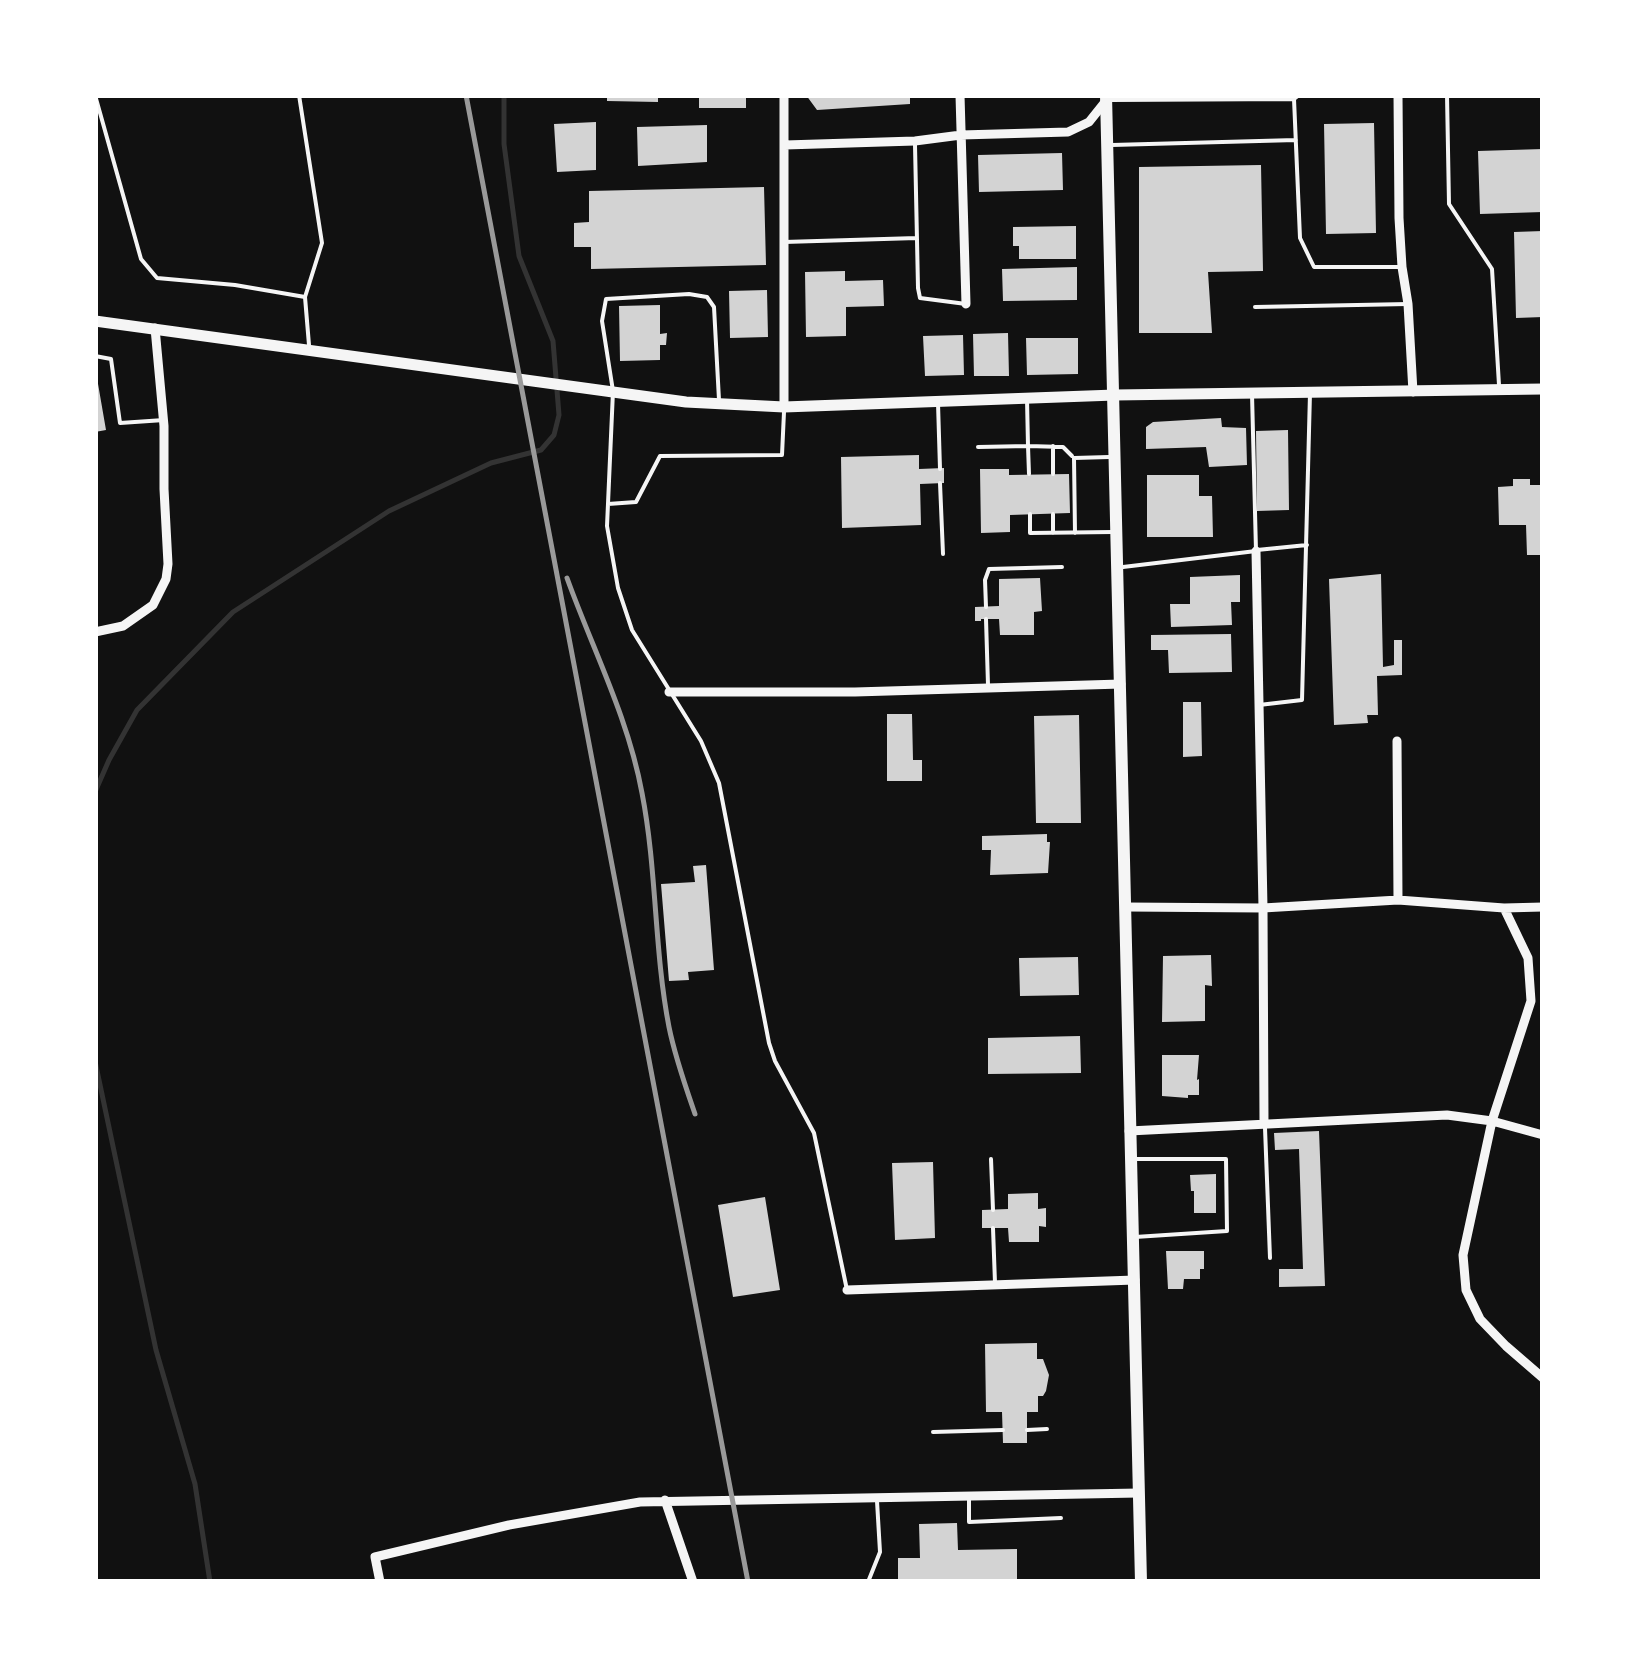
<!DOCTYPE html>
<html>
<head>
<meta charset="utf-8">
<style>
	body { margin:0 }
	#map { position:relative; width:1638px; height:1677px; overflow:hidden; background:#111; font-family:Karla,sans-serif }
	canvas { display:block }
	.frame { position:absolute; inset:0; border:98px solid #fff; pointer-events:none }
</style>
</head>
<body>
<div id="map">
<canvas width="1638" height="1677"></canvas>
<div class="frame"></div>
</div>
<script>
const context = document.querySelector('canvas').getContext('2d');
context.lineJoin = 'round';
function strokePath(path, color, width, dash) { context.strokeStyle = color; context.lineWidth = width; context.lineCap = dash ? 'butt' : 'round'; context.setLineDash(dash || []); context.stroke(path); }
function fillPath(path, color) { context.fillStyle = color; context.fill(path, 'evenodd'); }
strokePath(new Path2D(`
	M 95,792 L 109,760 L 137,710 L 233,612 L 389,511 L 491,463 L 541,450 L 554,435 L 559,415 L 553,341 L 519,256 L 504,144 L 504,95
	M 95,1061 L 156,1350 L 195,1484 L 210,1582`), '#333', 5);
fillPath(new Path2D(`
	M 607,95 L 658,95 L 658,102 L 607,101 Z
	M 699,95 L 746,95 L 746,108 L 699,108 Z
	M 806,95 L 910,95 L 910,104 L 817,110 Z
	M 596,122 L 596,170 L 557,172 L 554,124 Z
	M 1374,123 L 1376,233 L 1326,234 L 1324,124 Z
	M 707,125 L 707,162 L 638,166 L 637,127 Z
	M 1543,149 L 1543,212 L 1480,214 L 1478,151 Z
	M 1062,153 L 1063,190 L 979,192 L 978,155 Z
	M 1261,165 L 1263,271 L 1208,272 L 1212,333 L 1139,333 L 1139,167 Z
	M 764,187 L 766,265 L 591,269 L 591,247 L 574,247 L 574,223 L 589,222 L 589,191 Z
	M 1076,226 L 1076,259 L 1019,259 L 1019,246 L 1013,246 L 1013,227 Z
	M 1543,231 L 1543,317 L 1516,318 L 1514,232 Z
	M 1077,267 L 1077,300 L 1003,301 L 1002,269 Z
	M 845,271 L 845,281 L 883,280 L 884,306 L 846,307 L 846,336 L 806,337 L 805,272 Z
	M 767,290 L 768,337 L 730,338 L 729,291 Z
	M 660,305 L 660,334 L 667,333 L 666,345 L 660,345 L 660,360 L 620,361 L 619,306 Z
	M 1008,333 L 1009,376 L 974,376 L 973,334 Z
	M 963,335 L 964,375 L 925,376 L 923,336 Z
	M 1026,338 L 1078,338 L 1078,374 L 1027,375 Z
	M 95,378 L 97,378 L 106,430 L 95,432 Z
	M 1221,418 L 1222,427 L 1246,428 L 1247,465 L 1209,467 L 1206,447 L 1146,449 L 1146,427 L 1153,422 Z
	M 1288,430 L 1289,510 L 1257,511 L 1256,431 Z
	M 919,455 L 919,469 L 944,468 L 944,483 L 920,484 L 921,525 L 842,528 L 841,457 Z
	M 980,469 L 1009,469 L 1009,475 L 1069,474 L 1070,513 L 1010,515 L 1010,532 L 981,533 Z
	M 1147,475 L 1199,475 L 1199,496 L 1212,496 L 1213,537 L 1147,537 Z
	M 1513,479 L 1530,479 L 1530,485 L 1543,485 L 1543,555 L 1527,555 L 1526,525 L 1499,525 L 1498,487 L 1513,486 Z
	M 1381,574 L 1383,667 L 1394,665 L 1394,640 L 1402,640 L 1402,675 L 1377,676 L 1378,715 L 1367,715 L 1368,723 L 1334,725 L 1329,579 Z
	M 1240,575 L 1240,602 L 1231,602 L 1232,625 L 1171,627 L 1170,604 L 1190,604 L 1190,577 Z
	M 1040,578 L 1042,611 L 1034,612 L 1034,635 L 1000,635 L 999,619 L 981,619 L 981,621 L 975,621 L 975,607 L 999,606 L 999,579 Z
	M 1231,634 L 1232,672 L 1169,673 L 1168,650 L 1151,650 L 1151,635 Z
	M 1183,702 L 1201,702 L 1202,756 L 1183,757 Z
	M 887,714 L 912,714 L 913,760 L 922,760 L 922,781 L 887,781 Z
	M 1079,715 L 1081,823 L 1036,823 L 1034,716 Z
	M 1047,834 L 1047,842 L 1050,842 L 1048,873 L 990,875 L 991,850 L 982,850 L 982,836 Z
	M 706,865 L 714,970 L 688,972 L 689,980 L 669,981 L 661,884 L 695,882 L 693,866 Z
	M 1211,955 L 1212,986 L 1205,985 L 1205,1021 L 1162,1022 L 1163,956 Z
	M 1078,957 L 1079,995 L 1020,996 L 1019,958 Z
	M 1080,1036 L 1081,1073 L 988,1074 L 988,1038 Z
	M 1162,1055 L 1199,1055 L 1197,1080 L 1199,1079 L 1199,1095 L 1188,1095 L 1188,1098 L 1162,1096 Z
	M 1319,1131 L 1325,1286 L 1279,1287 L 1279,1269 L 1303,1269 L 1299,1149 L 1275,1150 L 1274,1133 Z
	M 933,1162 L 935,1238 L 895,1240 L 892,1163 Z
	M 1216,1174 L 1216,1213 L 1194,1213 L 1194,1191 L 1191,1191 L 1190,1175 Z
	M 1038,1193 L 1038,1209 L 1046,1208 L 1046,1227 L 1039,1226 L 1039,1242 L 1009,1242 L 1008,1228 L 982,1228 L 982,1210 L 1008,1209 L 1008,1194 Z
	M 765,1197 L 780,1290 L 733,1297 L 718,1205 Z
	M 1166,1251 L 1204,1251 L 1204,1269 L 1200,1269 L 1200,1279 L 1184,1279 L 1183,1289 L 1168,1289 Z
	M 1037,1343 L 1037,1359 L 1043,1359 L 1049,1375 L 1046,1391 L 1043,1396 L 1038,1396 L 1038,1412 L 1027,1412 L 1027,1443 L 1003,1443 L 1002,1412 L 986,1412 L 985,1344 Z
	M 957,1523 L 958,1550 L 1017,1549 L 1017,1582 L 898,1582 L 898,1558 L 920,1558 L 919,1524 Z`), '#d3d3d3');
strokePath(new Path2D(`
	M 95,95 L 141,259 L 157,278 L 235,285 L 305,297
	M 299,95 L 322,243 L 305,297 L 309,345
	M 1447,95 L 1449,204 L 1492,269 L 1499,385
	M 1294,99 L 1300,238 L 1314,267 L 1398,267
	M 1111,100 L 1294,99 L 1299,95
	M 915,145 L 918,288 L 920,298 L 966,304
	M 1112,145 L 1296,140
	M 784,242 L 917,238
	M 1255,307 L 1408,304
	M 95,356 L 111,359 L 120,423 L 164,420
	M 1027,399 L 1028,446 L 1063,447 L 1072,456
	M 719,400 L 714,307 L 707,297 L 689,294 L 606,299 L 602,321 L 613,391 L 607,526 L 618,588 L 632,630 L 701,741 L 719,783 L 769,1043 L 775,1061 L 814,1133 L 847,1290
	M 938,403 L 940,469
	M 1053,446 L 1053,474
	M 978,447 L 1028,446 L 1029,474
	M 940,483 L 943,554
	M 608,504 L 636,502 L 660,456 L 782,455 L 784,412
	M 1030,514 L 1030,533 L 1113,532
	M 1053,514 L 1053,533
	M 1075,533 L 1074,458 L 1109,457
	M 1257,550 L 1307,545
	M 1123,567 L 1256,551 L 1252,394
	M 986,607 L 985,580 L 989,569 L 1062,567
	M 986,619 L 988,685
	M 1259,705 L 1302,700 L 1310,393
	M 1265,1128 L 1270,1258
	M 991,1159 L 993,1210
	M 1135,1159 L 1226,1159 L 1227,1231 L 1135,1237
	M 993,1228 L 995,1283
	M 1027,1430 L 1047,1429
	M 933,1432 L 1003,1430
	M 969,1499 L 969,1522 L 1061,1518
	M 868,1582 L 880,1552 L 877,1501`), '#f5f5f5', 4);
strokePath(new Path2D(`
	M 960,95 L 966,304
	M 1398,95 L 1399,218 L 1402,267 L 1408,304 L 1413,392
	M 785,145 L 915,141 L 961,135 L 1068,132 L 1089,122 L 1105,102
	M 784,407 L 784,95
	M 1256,551 L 1263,908 L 1264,1123
	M 95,632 L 123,626 L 153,605 L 166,579 L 168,564 L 164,489 L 164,426 L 155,328
	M 669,692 L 855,692 L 1121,684
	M 1397,741 L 1398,900
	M 1126,907 L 1263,908 L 1398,900 L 1504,908 L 1543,907
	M 1504,908 L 1528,958 L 1531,1001 L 1492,1121 L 1463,1255 L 1466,1290 L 1480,1319 L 1506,1346 L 1543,1378
	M 1129,1131 L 1447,1115 L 1492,1121 L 1543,1135
	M 847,1290 L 1135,1280
	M 665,1500 L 693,1582
	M 380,1582 L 375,1557 L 509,1525 L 640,1502 L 1139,1493`), '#f5f5f5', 9);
strokePath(new Path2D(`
	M 95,321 L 686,402 L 784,407 L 1115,395 L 1543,389`), '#f5f5f5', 11);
strokePath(new Path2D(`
	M 1106,95 L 1141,1582`), '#f5f5f5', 12);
strokePath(new Path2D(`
	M 466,95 L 748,1582
	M 567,578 C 593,650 628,717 642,793 C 657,870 654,950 669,1027 C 675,1057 685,1085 695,1114`), '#9a9a9a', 5);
</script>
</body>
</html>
